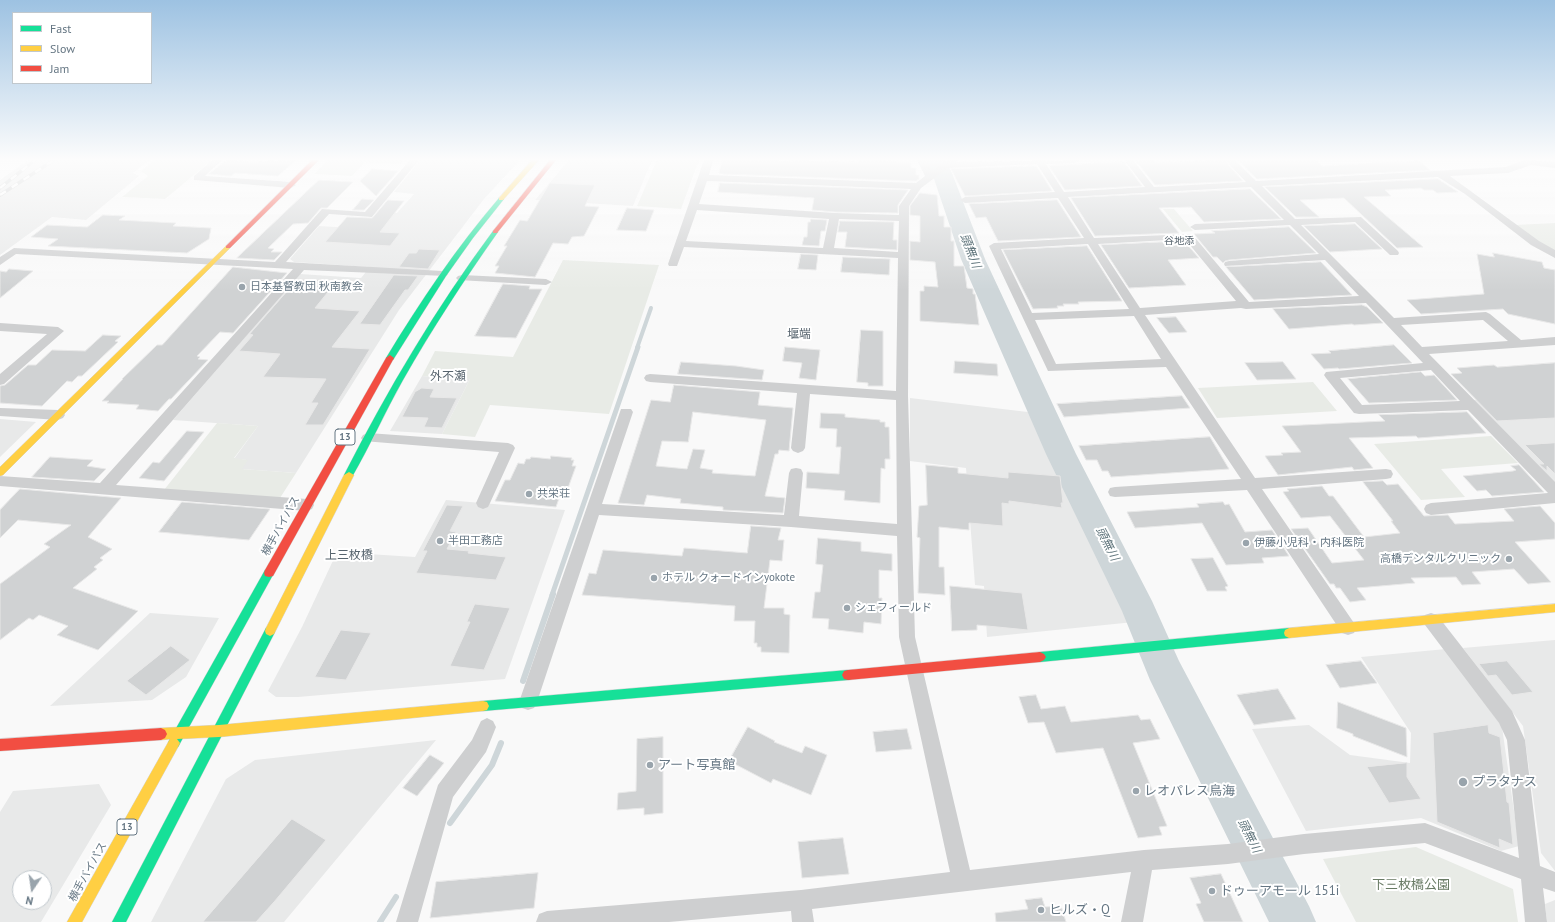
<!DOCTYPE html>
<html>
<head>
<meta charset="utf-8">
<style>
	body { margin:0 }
	#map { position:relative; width:1555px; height:922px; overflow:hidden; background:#f9f9f9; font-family:"PT Sans",sans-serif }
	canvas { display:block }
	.legend { position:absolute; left:12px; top:12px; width:140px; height:72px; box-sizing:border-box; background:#fff; border:1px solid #c1c8cd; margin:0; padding:5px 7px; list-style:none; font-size:12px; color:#657683 }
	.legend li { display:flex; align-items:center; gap:8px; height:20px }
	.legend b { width:20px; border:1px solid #c1c8cd }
	.north { position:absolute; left:12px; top:870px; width:40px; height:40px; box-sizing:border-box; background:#fff; border:1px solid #c1c8cd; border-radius:50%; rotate:193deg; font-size:11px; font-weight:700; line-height:16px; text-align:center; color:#657683 }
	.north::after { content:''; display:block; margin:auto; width:14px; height:18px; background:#99a4ac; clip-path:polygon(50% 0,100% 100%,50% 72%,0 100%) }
</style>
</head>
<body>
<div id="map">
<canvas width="1555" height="922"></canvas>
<ul class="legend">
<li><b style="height:5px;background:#16e098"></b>Fast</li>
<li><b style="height:5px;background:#ffcf43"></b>Slow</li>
<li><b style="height:5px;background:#f24e42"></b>Jam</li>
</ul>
<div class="north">N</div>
</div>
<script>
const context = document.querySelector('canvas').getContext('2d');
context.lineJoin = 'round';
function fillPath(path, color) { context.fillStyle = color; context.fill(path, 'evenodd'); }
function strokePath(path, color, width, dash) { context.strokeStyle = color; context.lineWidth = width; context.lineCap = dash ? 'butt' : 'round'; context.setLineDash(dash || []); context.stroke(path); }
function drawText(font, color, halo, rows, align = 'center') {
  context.font = font + ' "PT Sans","Noto Sans JP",sans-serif'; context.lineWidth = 4; context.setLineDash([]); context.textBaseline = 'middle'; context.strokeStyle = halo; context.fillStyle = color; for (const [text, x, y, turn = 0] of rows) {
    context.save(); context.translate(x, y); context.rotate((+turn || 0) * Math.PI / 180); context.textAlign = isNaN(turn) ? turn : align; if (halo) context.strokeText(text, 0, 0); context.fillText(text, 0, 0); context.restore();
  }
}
fillPath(new Path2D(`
	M 28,160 L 149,160 L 133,173 L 139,176 L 86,220 L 52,217 L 0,255 L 0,180 Z
	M 420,160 L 520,160 L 484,199 L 399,310 L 296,473 L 241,469 L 247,460 L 234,459 L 258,426 L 173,420 L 300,274 L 361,278 L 370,267 L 294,262 L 290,259 L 319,226 L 368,229 L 369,222 L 377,212 L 397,213 L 414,194 L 394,192 Z
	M 569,160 L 652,160 L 633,206 L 535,200 Z
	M 422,376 L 470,379 L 442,434 L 390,431 Z
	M 1555,396 L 1555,485 L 1473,400 Z
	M 910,398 L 1036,413 L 1134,622 L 987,637 L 984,586 L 975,585 L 966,468 L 910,461 Z
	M 0,419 L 36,422 L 0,457 Z
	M 446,500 L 565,510 L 505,679 L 298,697 L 276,697 L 268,691 L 302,627 L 337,552 L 415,557 Z
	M 150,613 L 219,618 L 186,677 L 152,700 L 50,706 Z
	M 1555,640 L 1555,871 L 1541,853 L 1523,726 L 1463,648 Z
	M 1446,649 L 1502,727 L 1519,846 L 1501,851 L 1421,818 L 1306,831 L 1252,729 L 1309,725 L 1350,755 L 1410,763 L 1411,733 L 1361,657 Z
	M 436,740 L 284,922 L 151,922 L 226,779 L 255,760 Z
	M 99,784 L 111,805 L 41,922 L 0,922 L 0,812 L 13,791 ZM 20,878 L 44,878 L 44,902 L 20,902 Z
	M 1555,900 L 1555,922 L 1547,922 L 1545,904 Z`), '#e8e9e9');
fillPath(new Path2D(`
	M 155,160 L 212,160 L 165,199 L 122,197 L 148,176 L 141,171 Z
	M 328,160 L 404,160 L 401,164 L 365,162 L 352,176 L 314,174 Z
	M 657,160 L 699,160 L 681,209 L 637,206 Z
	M 1163,209 L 1174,209 L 1193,231 L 1182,232 Z
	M 1555,223 L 1555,255 L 1514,225 Z
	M 563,260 L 659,265 L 609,414 L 490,405 L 475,437 L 442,434 L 470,379 L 422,376 L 435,351 L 513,357 Z
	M 1313,382 L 1337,411 L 1217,418 L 1198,388 Z
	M 217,423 L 258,426 L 234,458 L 248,460 L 242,469 L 296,473 L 280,498 L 164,490 Z
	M 1491,436 L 1518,463 L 1441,469 L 1465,497 L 1421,500 L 1374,444 Z
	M 1416,847 L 1513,889 L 1518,922 L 1356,922 L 1323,859 Z`), '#e8ebe6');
strokePath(new Path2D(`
	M 637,348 L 651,308`), '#ced6d9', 4);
strokePath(new Path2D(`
	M 552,595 L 638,347`), '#ced6d9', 5);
strokePath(new Path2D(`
	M 523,681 L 553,594
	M 450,823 L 492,765 L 501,743
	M 380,922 L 396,897`), '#ced6d9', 6);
fillPath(new Path2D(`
	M 925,160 L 945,160 L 952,173 L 985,259 L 1076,454 L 1152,601 L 1179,661 L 1309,906 L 1316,922 L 1269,922 L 1150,680 L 1122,611 L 1046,454 L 961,259 L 932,173 Z`), '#ced6d9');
const building = new Path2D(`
	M 227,160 L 252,162 L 296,160 L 278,176 L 235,173 L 231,176 L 209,174 Z
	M 723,160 L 859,162 L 860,160 L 877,160 L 911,163 L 911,168 L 916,168 L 916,175 L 919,175 L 919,179 L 916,181 L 723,174 L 719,173 Z
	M 1152,160 L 1155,163 L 1224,160 L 1243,181 L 1155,185 L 1136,161 Z
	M 1238,160 L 1315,160 L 1322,166 L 1419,161 L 1430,170 L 1257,179 Z
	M 1124,162 L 1142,186 L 1065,190 L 1049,166 Z
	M 1034,166 L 1037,167 L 1052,191 L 965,196 L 951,169 Z
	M 372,169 L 398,171 L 376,196 L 360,181 Z
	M 1438,179 L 1458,192 L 1437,193 L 1433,190 L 1424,190 L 1421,188 L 1385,190 L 1391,196 L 1364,197 L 1423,247 L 1397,248 L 1344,198 L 1300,200 L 1319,217 L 1296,217 L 1265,187 Z
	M 319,180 L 353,182 L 327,208 L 321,208 L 308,223 L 293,224 L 268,248 L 274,249 L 271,252 L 282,252 L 274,260 L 237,258 Z
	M 550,183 L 595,185 L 585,206 L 599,207 L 584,236 L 572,237 L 568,244 L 553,243 L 535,277 L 495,273 L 499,266 L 495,266 L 507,246 L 504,246 L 520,220 L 527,221 Z
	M 720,183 L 908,190 L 898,205 L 898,213 L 835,212 L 812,210 L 814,198 L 718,192 Z
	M 1250,189 L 1281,219 L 1204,222 L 1191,207 L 1159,208 L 1179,233 L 1095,236 L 1071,198 Z
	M 920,193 L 937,195 L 939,216 L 944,216 L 944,227 L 951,227 L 951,241 L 954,241 L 954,266 L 964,266 L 967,288 L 973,289 L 973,294 L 975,294 L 979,325 L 920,321 L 920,291 L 924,291 L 924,286 L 938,287 L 935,262 L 910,260 L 910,241 L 920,242 L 920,216 L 910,215 L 910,206 Z
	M 362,199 L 374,200 L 364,210 L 353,210 Z
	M 388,200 L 404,201 L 380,232 L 400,233 L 390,246 L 325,242 L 347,217 L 372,218 Z
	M 1057,200 L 1081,237 L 998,241 L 986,217 L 976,218 L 969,204 Z
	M 627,208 L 654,210 L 646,231 L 617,230 Z
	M 103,215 L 125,216 L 119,220 L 176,223 L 173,226 L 211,228 L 209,239 L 187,253 L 48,246 L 58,239 L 31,237 L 47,225 L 87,227 Z
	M 811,219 L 827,220 L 825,231 L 821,231 L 819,246 L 802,245 L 804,237 L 807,237 L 808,222 L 810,222 Z
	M 840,221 L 894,222 L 893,240 L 897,240 L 897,250 L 845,247 L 847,232 L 838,232 Z
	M 1355,224 L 1382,249 L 1330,252 L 1304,226 Z
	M 1289,227 L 1316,253 L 1229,260 L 1225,261 L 1223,263 L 1217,257 L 1213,257 L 1194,234 L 1215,233 L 1212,231 Z
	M 1184,241 L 1199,258 L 1168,260 L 1186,285 L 1129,288 L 1101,245 Z
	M 1087,246 L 1122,301 L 1078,302 L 1079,304 L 1063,304 L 1064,306 L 1057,306 L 1058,308 L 1033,309 L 1003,250 Z
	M 419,249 L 440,250 L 428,269 L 399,267 L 409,253 L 416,253 Z
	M 1493,253 L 1542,262 L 1544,268 L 1555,270 L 1555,324 L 1508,314 L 1503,309 L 1421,314 L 1407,300 L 1484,294 L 1477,254 L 1494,257 Z
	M 801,254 L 818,255 L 816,270 L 798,269 Z
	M 843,257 L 890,259 L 889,275 L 841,272 Z
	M 1321,262 L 1352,295 L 1254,300 L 1226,267 Z
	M 233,267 L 287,273 L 233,333 L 220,332 L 197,356 L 200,357 L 198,359 L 208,360 L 171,399 L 169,399 L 158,411 L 136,409 L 139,405 L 107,403 L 109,401 L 102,401 L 123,379 L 122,379 L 157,345 L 162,345 Z
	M 9,269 L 33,271 L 0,298 L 0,271 L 6,272 Z
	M 394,275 L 418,276 L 408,290 L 405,290 L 380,325 L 360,324 Z
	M 298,279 L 337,281 L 315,308 L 360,311 L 332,347 L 370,349 L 323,425 L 305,425 L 318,403 L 311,403 L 326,379 L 263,377 L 280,354 L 239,351 L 253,335 L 250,334 Z
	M 503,284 L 530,286 L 529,289 L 542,289 L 516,338 L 475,336 Z
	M 1362,305 L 1367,307 L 1383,323 L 1354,325 L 1352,324 L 1289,329 L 1273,309 Z
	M 1176,317 L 1187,332 L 1169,333 L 1157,318 Z
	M 861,330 L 883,331 L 883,386 L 868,386 L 868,383 L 857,382 Z
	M 103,335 L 121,336 L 115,341 L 118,342 L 82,376 L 78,376 L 72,382 L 67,381 L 42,406 L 0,403 L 0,386 L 5,385 L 28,365 L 36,365 L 52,350 L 85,351 Z
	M 1394,345 L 1412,363 L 1339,369 L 1338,368 L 1324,369 L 1311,354 L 1331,353 L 1329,351 Z
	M 785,347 L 820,350 L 816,380 L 799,378 L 802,363 L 783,361 Z
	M 955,361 L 997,364 L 998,376 L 954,373 Z
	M 681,362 L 736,366 L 764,370 L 762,380 L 678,374 Z
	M 1283,362 L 1296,379 L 1257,380 L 1245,363 Z
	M 1555,363 L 1555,418 L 1497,421 L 1451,374 L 1462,373 L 1457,368 L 1494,365 L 1497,367 Z
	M 1421,372 L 1425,376 L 1434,375 L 1457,400 L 1369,403 L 1348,379 Z
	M 674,385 L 760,392 L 758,405 L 793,408 L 789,451 L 779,450 L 778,454 L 775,454 L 765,496 L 785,498 L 783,513 L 723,510 L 723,507 L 680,503 L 681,499 L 647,495 L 644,505 L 618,503 L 651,400 L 670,402 ZM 693,412 L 766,420 L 755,476 L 712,473 L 713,470 L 700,468 L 705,450 L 693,449 L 687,469 L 656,466 L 662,441 L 688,442 Z
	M 422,388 L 434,389 L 430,397 L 457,398 L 442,428 L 424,427 L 428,418 L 402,417 L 415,392 Z
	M 1182,396 L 1190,408 L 1064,417 L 1057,404 Z
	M 1467,412 L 1486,433 L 1418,438 L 1416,436 L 1349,438 L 1373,468 L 1354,470 L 1352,467 L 1278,475 L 1265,456 L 1283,455 L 1281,453 L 1301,452 L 1282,426 L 1385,421 L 1379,415 Z
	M 821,413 L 845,414 L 845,417 L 880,420 L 880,422 L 885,422 L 885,427 L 889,427 L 890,459 L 885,459 L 885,469 L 881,468 L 880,503 L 844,500 L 845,491 L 806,488 L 807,472 L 839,474 L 841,447 L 836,447 L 837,429 L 820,428 Z
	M 187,431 L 204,432 L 164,481 L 139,478 L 153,462 L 159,463 Z
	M 1210,437 L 1229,469 L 1111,477 L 1108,471 L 1102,471 L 1097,460 L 1086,460 L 1079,446 Z
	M 1555,443 L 1555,474 L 1547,466 L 1547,471 L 1539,464 L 1544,464 L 1525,445 Z
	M 551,456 L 572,458 L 571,460 L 574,460 L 572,466 L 576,466 L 568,488 L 563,487 L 556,507 L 495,501 L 505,480 L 510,480 L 518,463 L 524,464 L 526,459 L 530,459 L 531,457 L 550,459 Z
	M 50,457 L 93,460 L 87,466 L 106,469 L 94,481 L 32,477 Z
	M 926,465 L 958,468 L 958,473 L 1008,478 L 1008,472 L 1060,476 L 1063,503 L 1061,503 L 1062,508 L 1009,501 L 1009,504 L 1002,503 L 1003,526 L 969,523 L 969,530 L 939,527 L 939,567 L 944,567 L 945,595 L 918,593 L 920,538 L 917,537 L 919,506 L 927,505 Z
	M 1519,465 L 1544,492 L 1492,496 L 1486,490 L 1477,491 L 1463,476 L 1513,471 L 1516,470 L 1511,466 Z
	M 1383,481 L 1387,485 L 1398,484 L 1424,516 L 1448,515 L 1455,524 L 1514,521 L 1504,509 L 1540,506 L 1555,523 L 1555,539 L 1515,542 L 1551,582 L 1528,584 L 1514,569 L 1472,572 L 1481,584 L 1462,585 L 1456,577 L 1411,578 L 1415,583 L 1357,588 L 1366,600 L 1350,602 L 1340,588 L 1336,588 L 1334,584 L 1330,584 L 1291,529 L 1308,528 L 1332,563 L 1364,560 L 1330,516 L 1301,518 L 1283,492 L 1289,491 L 1287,489 L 1322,486 L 1329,496 L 1333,496 L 1364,537 L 1400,533 L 1391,521 L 1393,521 L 1363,482 Z
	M 20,489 L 121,498 L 88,537 L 112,549 L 100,558 L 103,560 L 94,567 L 97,569 L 73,588 L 138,611 L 98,650 L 57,635 L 68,626 L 39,615 L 33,620 L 29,618 L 0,640 L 0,584 L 50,547 L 44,544 L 71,525 L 18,520 L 0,538 L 0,510 Z
	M 182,502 L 270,509 L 249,540 L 159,532 Z
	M 1223,502 L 1225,505 L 1229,504 L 1245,532 L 1272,530 L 1289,556 L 1262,558 L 1264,563 L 1226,565 L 1202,523 L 1135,528 L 1127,512 L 1199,507 L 1197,504 Z
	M 447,505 L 463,506 L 450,531 L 456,532 L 447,549 L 469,551 L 468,553 L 506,557 L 496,580 L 416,573 L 427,551 L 423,551 Z
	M 751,526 L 781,528 L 778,540 L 784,540 L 782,561 L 770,560 L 764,608 L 784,608 L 784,614 L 790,615 L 789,653 L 761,652 L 761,647 L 757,647 L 757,643 L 754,643 L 755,621 L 734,621 L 735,606 L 582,595 L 589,573 L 596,574 L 603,550 L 682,556 L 684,548 L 747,553 Z
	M 818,538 L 861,542 L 861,551 L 892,554 L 892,571 L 879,570 L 879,598 L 882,598 L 881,624 L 864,622 L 863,633 L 828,629 L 829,619 L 812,618 L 815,592 L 820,592 L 823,565 L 816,564 Z
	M 1213,558 L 1228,586 L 1225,587 L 1227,591 L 1207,591 L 1191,559 Z
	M 950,586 L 1022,593 L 1028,630 L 977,625 L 977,630 L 952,631 Z
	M 475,604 L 510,608 L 484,670 L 450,666 L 470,622 L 467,622 Z
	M 341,630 L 371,633 L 346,680 L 315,677 Z
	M 171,646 L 190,660 L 146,695 L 127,681 Z
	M 1361,661 L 1377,683 L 1340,688 L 1326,665 Z
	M 1507,661 L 1533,692 L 1512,695 L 1496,675 L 1488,676 L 1479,664 Z
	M 1278,689 L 1296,719 L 1254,725 L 1237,695 Z
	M 1036,695 L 1041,709 L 1065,706 L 1071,722 L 1138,715 L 1141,720 L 1150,719 L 1160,739 L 1133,743 L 1167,826 L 1159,827 L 1162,835 L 1138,838 L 1103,748 L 1056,753 L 1044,722 L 1028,723 L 1019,697 Z
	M 1338,702 L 1406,728 L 1407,757 L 1353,736 L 1353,734 L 1337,728 Z
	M 1488,725 L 1489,733 L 1500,737 L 1507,802 L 1509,803 L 1513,845 L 1499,839 L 1500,848 L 1437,822 L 1433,733 Z
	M 748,727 L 775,741 L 774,742 L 802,753 L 805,746 L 827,755 L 811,795 L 773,779 L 771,783 L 729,761 Z
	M 907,729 L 912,749 L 876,752 L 873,732 Z
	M 663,737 L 663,813 L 644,815 L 644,808 L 617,810 L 618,793 L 636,791 L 637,739 Z
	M 430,755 L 444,763 L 417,796 L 403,788 Z
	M 1407,763 L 1407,777 L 1421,799 L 1389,803 L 1367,767 Z
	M 292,819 L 326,840 L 274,902 L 256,922 L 203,922 Z
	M 843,838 L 849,874 L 802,878 L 798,842 Z
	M 538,873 L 534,908 L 430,918 L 436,882 Z
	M 1221,874 L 1243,922 L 1204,922 L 1196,904 L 1201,903 L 1190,878 Z
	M 1042,898 L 1045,907 L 1061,906 L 1066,922 L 996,922 L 995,913 L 1028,909 L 1025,900 Z`);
fillPath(building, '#d0d2d3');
strokePath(building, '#e8e8e8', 1);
const fast = new Path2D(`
	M 499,198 L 504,199 L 473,238 L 446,276 L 393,360 L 387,360 L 386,358 C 420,302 456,248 499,198 Z
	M 495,230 L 498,232 C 464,280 432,329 403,380 C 385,412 370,446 352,477 L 346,477 L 344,475 C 388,389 436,308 493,231 Z
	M 269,569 L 273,570 L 274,573 L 178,747 L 174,749 L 170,747 L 168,743 L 170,739 L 265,570 Z
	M 270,626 L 274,628 L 275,631 L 274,634 L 126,922 L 112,922 L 266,628 Z
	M 1289,628 L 1293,630 L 1294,633 L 1293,636 L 1289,638 L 1040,662 L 1036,660 L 1034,657 L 1036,654 L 1040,652 Z
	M 848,670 L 852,671 L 854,675 L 852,679 L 848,680 L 483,711 L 479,710 L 477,706 L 479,702 L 483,701 Z`);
const slow = new Path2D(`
	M 532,160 L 539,160 L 503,200 L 499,200 L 499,198 Z
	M 228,245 L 230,246 L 230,248 L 3,475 L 0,476 L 0,467 L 226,246 Z
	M 349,472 L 354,475 L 274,634 L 270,636 L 266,634 L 265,631 L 266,628 L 344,475 Z
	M 1555,604 L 1555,612 L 1289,638 L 1285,636 L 1284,633 L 1285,630 L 1289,628 Z
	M 483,701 L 487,702 L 489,706 L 487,710 L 483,711 L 219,737 L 177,739 L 180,743 L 178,747 L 82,922 L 67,922 L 170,739 L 161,740 L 157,738 L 155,734 L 157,730 L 161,728 L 219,725 Z`);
const jam = new Path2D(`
	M 312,160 L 319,160 L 230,248 L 226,248 L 226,246 Z
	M 550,160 L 556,160 L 497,233 L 493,233 L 493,231 Z
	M 390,355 L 394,358 L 273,576 L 269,577 L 265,576 L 264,573 L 265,570 L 386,358 Z
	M 1040,652 L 1044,654 L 1046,657 L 1044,660 L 1040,662 L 848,680 L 844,679 L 842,675 L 844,671 L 848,670 Z
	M 161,728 L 165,730 L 167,734 L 165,738 L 161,740 L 0,751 L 0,739 Z`);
strokePath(fast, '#d5d6d7', 1);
strokePath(slow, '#d5d6d7', 1);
strokePath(jam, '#d5d6d7', 1);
fillPath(new Path2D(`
	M 212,160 L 222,160 L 205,176 L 291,182 L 296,185 L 291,188 L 194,180 L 194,176 Z
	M 410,160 L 419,160 L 372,217 L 329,214 L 286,262 L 442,271 L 446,272 L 448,274 L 446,276 L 304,270 L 116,485 L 307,499 L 312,501 L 314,505 L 312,509 L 307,511 L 0,486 L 0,476 L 100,483 L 293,269 L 16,254 L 0,265 L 0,257 L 14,248 L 275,262 L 322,209 L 365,212 Z
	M 704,160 L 713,160 L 709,175 L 916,183 L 925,176 L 917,160 L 926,160 L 932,171 L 947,160 L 957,160 L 956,162 L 1079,160 L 1075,163 L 1046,164 L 1064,192 L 1145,187 L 1124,160 L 1133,160 L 1154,187 L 1246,182 L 1225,160 L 1235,160 L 1256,181 L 1506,167 L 1525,160 L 1555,162 L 1555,168 L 1531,165 L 1508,173 L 1450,176 L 1539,241 L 1555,250 L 1555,258 L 1531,245 L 1465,194 L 1438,177 L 1262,186 L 1295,219 L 1361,217 L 1398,251 L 1399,253 L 1398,255 L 1390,255 L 1355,222 L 1301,225 L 1394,318 L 1486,312 L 1490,314 L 1521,340 L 1555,337 L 1555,345 L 1429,354 L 1555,482 L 1555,503 L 1431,515 L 1426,513 L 1424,509 L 1426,505 L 1431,503 L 1548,493 L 1468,410 L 1359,414 L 1354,413 L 1326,378 L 1324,375 L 1326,372 L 1423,363 L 1366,303 L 1246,309 L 1241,308 L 1145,315 L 1255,478 L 1386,469 L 1391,470 L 1393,474 L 1391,478 L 1386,479 L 1262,489 L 1354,623 L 1356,628 L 1354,633 L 1348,635 L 1342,633 L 1247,490 L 1115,497 L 1110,496 L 1108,492 L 1110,488 L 1115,487 L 1241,479 L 1166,367 L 1048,371 L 989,246 L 994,243 L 1084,238 L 1058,198 L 965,203 L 960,200 L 965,197 L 1055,192 L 1037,164 L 948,168 L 921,188 L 909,206 L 908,396 L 915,637 L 970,870 L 1144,850 L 1228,844 L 1304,834 L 1425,823 L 1519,858 L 1507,740 L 1499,723 L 1425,625 L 1423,620 L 1425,615 L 1431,613 L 1437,615 L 1512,711 L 1525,740 L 1540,866 L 1555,872 L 1555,892 L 1543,888 L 1547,922 L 1525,922 L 1521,879 L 1425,843 L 1304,854 L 1228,864 L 1152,870 L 1143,922 L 1121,922 L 1131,872 L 812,909 L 814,922 L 792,922 L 791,911 L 669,922 L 536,922 L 539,914 L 547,911 L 801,890 L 950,872 L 899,637 L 897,536 L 791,527 L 599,515 L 537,702 L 534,708 L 528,710 L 522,708 L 519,702 L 621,409 L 631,409 L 633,412 L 602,504 L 784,515 L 789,473 L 791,469 L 796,468 L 801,469 L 803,473 L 799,516 L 897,524 L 896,400 L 810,394 L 805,448 L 803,451 L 798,453 L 793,451 L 791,448 L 797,393 L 650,382 L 646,381 L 644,378 L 646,375 L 650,374 L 896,391 L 898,258 L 684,247 L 677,266 L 669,266 L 668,264 ZM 707,181 L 911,189 L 899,206 L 899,215 L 835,213 L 699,204 ZM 1251,187 L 1284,220 L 1195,224 L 1190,227 L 1195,230 L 1290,225 L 1319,254 L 1229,261 L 1225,262 L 1224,264 L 1225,266 L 1325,260 L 1359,296 L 1249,302 L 1192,234 L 1094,238 L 1068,197 ZM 697,210 L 829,219 L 823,248 L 686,241 ZM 839,219 L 899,221 L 898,252 L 834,248 ZM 1185,239 L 1236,301 L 1140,308 L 1098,244 ZM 1088,244 L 1129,309 L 1032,313 L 1001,249 ZM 1134,316 L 1161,359 L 1056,364 L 1035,320 ZM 1483,320 L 1508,341 L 1422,347 L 1401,325 ZM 1431,370 L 1460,401 L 1362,405 L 1340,378 Z
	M 462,275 L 546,279 L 552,282 L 546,285 L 458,280 L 456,278 L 458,276 Z
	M 0,323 L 58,327 L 64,331 L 4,384 L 0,385 L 0,374 L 47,334 L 0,331 Z
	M 0,408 L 58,410 L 63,412 L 65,415 L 63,418 L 58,420 L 0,416 Z
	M 368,433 L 508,443 L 513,445 L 515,448 L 490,503 L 488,507 L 483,509 L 478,507 L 476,503 L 499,452 L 363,441 L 361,438 L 363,435 Z
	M 487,718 L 493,721 L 496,727 L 486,752 L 453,797 L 418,922 L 396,922 L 438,785 L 472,740 L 481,721 Z`), '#cecfd0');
fillPath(fast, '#16e098');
fillPath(slow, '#ffcf43');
fillPath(jam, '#f24e42');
const rail = new Path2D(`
	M 0,188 L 35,160
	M 0,195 L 54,160`);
strokePath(rail, '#c3c5c6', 3.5);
strokePath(rail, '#fff', 2.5, [7]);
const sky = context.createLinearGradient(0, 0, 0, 290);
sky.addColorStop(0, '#9dc2e2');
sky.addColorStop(0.55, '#fcfcfc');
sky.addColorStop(1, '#fcfcfc00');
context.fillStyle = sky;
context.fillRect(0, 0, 1555, 290);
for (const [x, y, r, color] of [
	[242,287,4,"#99a4ac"],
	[529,494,4,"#99a4ac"],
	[440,541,4,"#99a4ac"],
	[1246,543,4,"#99a4ac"],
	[1509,559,4,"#99a4ac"],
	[654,578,4,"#99a4ac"],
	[847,608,4,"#99a4ac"],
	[650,765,4,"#99a4ac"],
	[1463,782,5,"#99a4ac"],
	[1136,791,4,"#99a4ac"],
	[1212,891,4,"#99a4ac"],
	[1041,910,4,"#99a4ac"]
]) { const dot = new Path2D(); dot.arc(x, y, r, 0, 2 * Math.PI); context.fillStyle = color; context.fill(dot); strokePath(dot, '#fff', 1.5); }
drawText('10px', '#57646e', '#fff', [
	["谷地添",1179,241]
]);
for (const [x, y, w] of [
	[345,437,20],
	[127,827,20]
]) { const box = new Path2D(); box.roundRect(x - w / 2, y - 8, w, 16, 3); context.fillStyle = '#fff'; context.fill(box); strokePath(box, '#657683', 1); }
drawText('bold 10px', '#657683', null, [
	["13",345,437],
	["13",127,827]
]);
drawText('11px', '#657683', '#fff', [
	["日本基督教団 秋南教会",250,287],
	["共栄荘",537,494],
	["半田工務店",448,541],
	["伊藤小児科・内科医院",1254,543],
	["高橋デンタルクリニック",1501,559,"right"],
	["ホテル クォードインyokote",662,578],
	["シェフィールド",855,608]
], 'left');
drawText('11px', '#657683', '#fff', [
	["横手バイパス",281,526,-61],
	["横手バイパス",88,872,-61]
]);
drawText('italic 12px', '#60757c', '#fff', [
	["頭無川",970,251,69],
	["頭無川",1107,544,63],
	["頭無川",1249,836,63]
]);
drawText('12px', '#57646e', '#fff', [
	["堰端",799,335],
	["外不瀬",448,377],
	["上三枚橋",349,556]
]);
drawText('13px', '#657683', '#fff', [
	["アート写真館",658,765],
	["プラタナス",1472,782],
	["レオパレス鳥海",1144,791],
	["ドゥーアモール 151i",1220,891],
	["ヒルズ・Q",1049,910]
], 'left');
drawText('13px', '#687a64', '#fff', [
	["下三枚橋公園",1411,885]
]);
</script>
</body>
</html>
